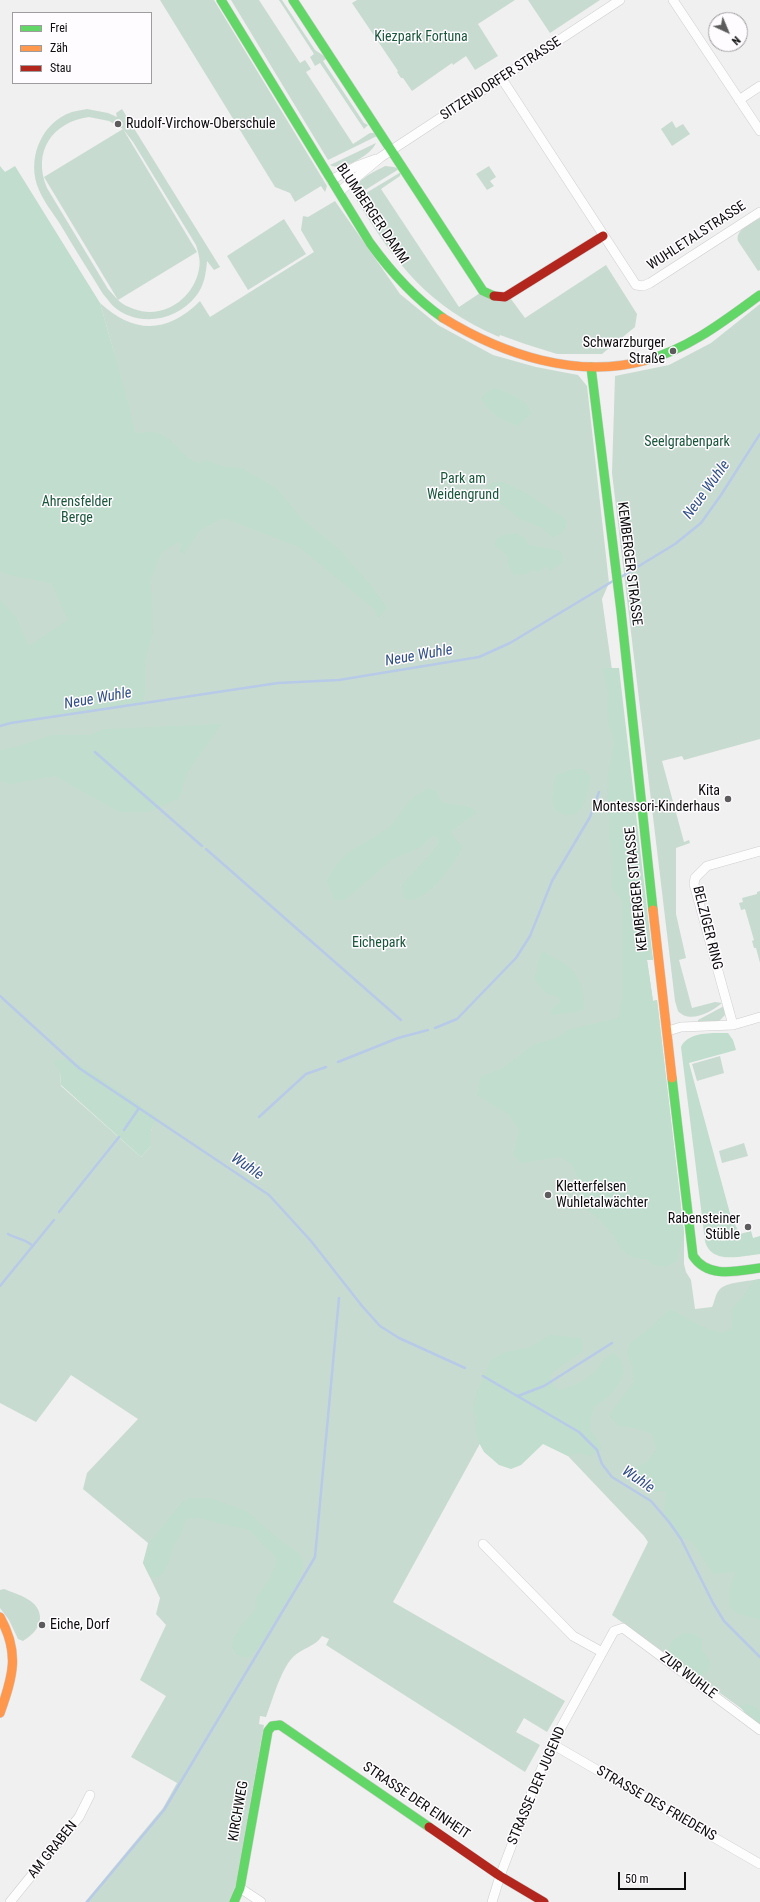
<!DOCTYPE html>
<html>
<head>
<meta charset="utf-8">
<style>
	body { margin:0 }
	#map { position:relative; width:760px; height:1902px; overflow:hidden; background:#f0f0f0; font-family:"Roboto Condensed",sans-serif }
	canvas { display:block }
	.legend { position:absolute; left:12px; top:12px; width:140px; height:72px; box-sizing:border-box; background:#fffcff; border:1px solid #9e9c9e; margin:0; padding:5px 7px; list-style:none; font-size:12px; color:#0d0d0d }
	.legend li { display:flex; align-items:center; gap:8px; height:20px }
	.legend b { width:20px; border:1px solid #9e9c9e }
	.north { position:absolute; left:708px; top:12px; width:40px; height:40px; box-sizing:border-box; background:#fffcff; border:1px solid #9e9c9e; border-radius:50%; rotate:136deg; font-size:11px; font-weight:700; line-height:16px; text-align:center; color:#0d0d0d }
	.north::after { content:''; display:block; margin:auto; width:14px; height:18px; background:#5c5c5c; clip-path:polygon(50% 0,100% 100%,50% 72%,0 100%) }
	.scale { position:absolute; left:618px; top:1872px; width:68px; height:18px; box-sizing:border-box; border:2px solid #0d0d0d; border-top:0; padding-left:5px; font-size:12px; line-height:14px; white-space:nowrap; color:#0d0d0d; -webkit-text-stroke:3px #fffcff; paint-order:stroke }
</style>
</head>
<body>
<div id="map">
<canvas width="760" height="1902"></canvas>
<ul class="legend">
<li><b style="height:5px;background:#63d668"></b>Frei</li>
<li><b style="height:5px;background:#ff974d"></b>Zäh</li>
<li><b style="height:5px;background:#b3261e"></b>Stau</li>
</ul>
<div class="north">N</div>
<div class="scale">50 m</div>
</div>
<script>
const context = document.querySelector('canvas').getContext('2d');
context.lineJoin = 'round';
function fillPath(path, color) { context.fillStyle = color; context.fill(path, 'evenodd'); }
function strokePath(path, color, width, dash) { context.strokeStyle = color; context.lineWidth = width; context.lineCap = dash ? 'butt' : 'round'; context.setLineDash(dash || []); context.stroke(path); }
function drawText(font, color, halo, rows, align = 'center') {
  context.font = font + ' "Roboto Condensed",sans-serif'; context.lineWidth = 3; context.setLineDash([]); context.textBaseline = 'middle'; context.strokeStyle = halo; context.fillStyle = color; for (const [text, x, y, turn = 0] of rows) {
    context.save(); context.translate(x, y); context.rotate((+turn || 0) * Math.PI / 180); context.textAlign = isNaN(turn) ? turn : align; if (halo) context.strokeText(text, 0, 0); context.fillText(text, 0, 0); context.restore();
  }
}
fillPath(new Path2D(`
	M 160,0 L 214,0 L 327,186 L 325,192 L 321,186 L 295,202 L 290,193 L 275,187 Z
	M 231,0 L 259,0 L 300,63 L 305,60 L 311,69 L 306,72 L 353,144 L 370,133 L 374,133 L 377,136 L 328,160 Z
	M 279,0 L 282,0 L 315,50 L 327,58 L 323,61 L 364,123 L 368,125 L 364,129 L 320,63 L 315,66 L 310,57 L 314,54 Z
	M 357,0 L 515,0 L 478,24 L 498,56 L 475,70 L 466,56 L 453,65 L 452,63 L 412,91 L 403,78 L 401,78 L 397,72 L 398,71 L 352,3 Z
	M 528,0 L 600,0 L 550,33 Z
	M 87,109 L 108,113 L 117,117 L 116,113 L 122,109 L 220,267 L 214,270 L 207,261 C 206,274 204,286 196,296 C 177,321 138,328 113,306 C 110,303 107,298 103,294 C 89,271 74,248 60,224 C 53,213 44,202 39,190 C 26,161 40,123 72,112 C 76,111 82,110 87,109 ZM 89,117 L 109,121 L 123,129 L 44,177 L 118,300 L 108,289 L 47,188 C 32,152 52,122 89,117 ZM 123,129 L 133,142 L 196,245 C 198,252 201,260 199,269 C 194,298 164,320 134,309 C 129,307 123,305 118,300 L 197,252 Z
	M 672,121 L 676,128 L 683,124 L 690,134 L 672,146 L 661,129 Z
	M 376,143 C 371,155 342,172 330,165 Z
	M 385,166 L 394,167 L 399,169 L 354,197 C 350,182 374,172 385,166 Z
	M 489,166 L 496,177 L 490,181 L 494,186 L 487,190 L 476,174 Z
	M 401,172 L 400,176 L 381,189 L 459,307 L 480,293 L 511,299 L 525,318 L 606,265 L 637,314 L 635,327 L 602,354 L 557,354 L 525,344 L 500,335 L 499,337 C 427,306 396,264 356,199 Z
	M 0,174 L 114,353 L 100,303 C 134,334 167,334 200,301 L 210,317 L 314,252 L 301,230 L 303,216 L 308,217 L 335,201 L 400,294 L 438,325 L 493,355 L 536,367 L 578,375 L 587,386 L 609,583 L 602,599 L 651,947 L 653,960 L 647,960 L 653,1001 L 657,1000 L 684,1233 L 684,1264 L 686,1272 L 691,1280 L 695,1309 L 712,1307 C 715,1301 715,1294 720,1289 C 726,1282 750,1281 760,1279 L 760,1722 L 612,1615 L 648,1542 L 644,1536 L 568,1456 L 494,1418 L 393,1602 L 565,1701 L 547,1732 L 524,1718 L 516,1732 L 540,1745 L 525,1772 L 326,1645 L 329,1639 L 322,1636 C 315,1647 302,1648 293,1657 C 280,1671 273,1699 266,1717 L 260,1716 L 259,1724 L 264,1725 L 236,1884 L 229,1902 L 85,1902 L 163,1808 L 177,1783 L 131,1757 L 166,1696 L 140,1680 L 166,1625 L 156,1614 L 160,1598 L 143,1563 L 148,1543 L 83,1489 L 87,1473 L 138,1419 L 71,1375 L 36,1422 L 0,1403 L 0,998 L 2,999 L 0,996 ZM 60,1072 L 123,1095 L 156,1117 L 151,1131 L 151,1146 L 141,1157 L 61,1086 Z
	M 760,218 L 760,270 L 758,271 L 738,241 C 735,230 751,223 760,218 Z
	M 284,219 L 306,254 L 248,290 L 227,256 Z
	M 760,304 L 760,739 L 684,760 L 682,756 L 662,761 L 684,842 L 689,840 L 690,843 L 676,848 L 676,914 L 686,958 L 679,960 L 692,1008 L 715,1002 L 722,1003 C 712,1012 689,1024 678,1011 L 675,1001 L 612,473 L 615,376 L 669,365 L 711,343 Z
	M 760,891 L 760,963 L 756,948 L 754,948 L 752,941 L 754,940 L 745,909 L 741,910 L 739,903 L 743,902 L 742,898 L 757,894 L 757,892 Z
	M 724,1006 L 725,1015 L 719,1021 L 698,1023 L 698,1020 Z
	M 720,1056 L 724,1073 L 697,1081 L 692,1064 Z
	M 744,1143 L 748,1156 L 722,1163 L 719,1151 Z
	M 4,1589 C 18,1595 41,1600 40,1619 C 39,1629 32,1635 23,1641 L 18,1639 L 9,1620 L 0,1608 L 0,1590 Z`), '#c8dbd0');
fillPath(new Path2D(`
	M 0,166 L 5,172 L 15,166 L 100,303 L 129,405 L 135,433 C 141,433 147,431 153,432 C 172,434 180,457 198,463 L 207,460 L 222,466 L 242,468 L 276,488 L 303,520 L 339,549 L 374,589 L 387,608 L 378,618 L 374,609 L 299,547 L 223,518 L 199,531 L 184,554 L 180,551 L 181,545 L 178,542 L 161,553 L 151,580 L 153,632 L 145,661 L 144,702 L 11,723 L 0,726 L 0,600 L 15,615 L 29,646 L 68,620 L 51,583 L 8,575 L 0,571 Z
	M 495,388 C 509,393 528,399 531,414 L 518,426 C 503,420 487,413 481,397 L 487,392 Z
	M 503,482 C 521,489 536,499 552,510 C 559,514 562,515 567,521 C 566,531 561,535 552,537 L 542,528 L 518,518 L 489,494 L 487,489 L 490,483 Z
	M 517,533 L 526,539 L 529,545 L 559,550 L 562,554 L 563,562 L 550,571 L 546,566 L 539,572 L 533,570 L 526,574 L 514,575 L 509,567 L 507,555 L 495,546 L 496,539 L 503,535 Z
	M 602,668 L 619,668 L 653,960 L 647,960 L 653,1001 L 657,1000 L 684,1233 L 676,1262 L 665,1267 L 653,1265 L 648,1260 L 631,1257 L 620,1248 L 613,1235 L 599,1219 L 578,1203 L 582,1186 L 571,1164 L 560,1157 L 521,1163 L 513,1155 L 519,1130 L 509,1115 L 477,1095 L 480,1077 L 503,1068 L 534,1044 L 556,1038 L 570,1029 L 618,1018 L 622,997 L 622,901 L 612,889 L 607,779 L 614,742 L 607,719 L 608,693 Z
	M 222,724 L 188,771 L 179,799 L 148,812 L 119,812 L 55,776 L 12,784 L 0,781 L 0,750 L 22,745 L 51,735 L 90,735 L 104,729 Z
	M 573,769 L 584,769 L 591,777 C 588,797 581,829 554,809 C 551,796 553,788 556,775 Z
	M 428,788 L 436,791 L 442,802 C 454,806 465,803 476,811 L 475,814 L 451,831 L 453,837 L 463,846 C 456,862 430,897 412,900 C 409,900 405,899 403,898 L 402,885 L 438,845 L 438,837 L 432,836 L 421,847 L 391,860 L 357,890 L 344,900 L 334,900 L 327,881 C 345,843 363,849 390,826 C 396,821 398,814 403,809 C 410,799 418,794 428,788 Z
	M 543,951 C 551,957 564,961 570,968 C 581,979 585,994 584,1009 L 578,1012 L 550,1015 L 551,1010 L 561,1001 L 556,996 C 544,995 540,987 534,978 C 540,967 535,962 543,951 Z
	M 728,1033 L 733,1040 L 736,1050 L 689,1063 L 731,1217 L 740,1234 L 751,1231 L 753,1238 L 760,1236 L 760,1254 C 741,1256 711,1265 705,1241 L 681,1047 C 688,1031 714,1033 728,1033 Z
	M 66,1059 L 83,1066 L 157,1117 L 151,1131 L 151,1146 L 141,1157 L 61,1085 L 60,1072 L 53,1061 Z
	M 760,1279 L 760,1620 L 736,1613 L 729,1606 L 729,1588 L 736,1572 L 713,1574 L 692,1542 L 677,1535 L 663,1516 L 666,1491 L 649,1492 L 631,1481 L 636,1467 L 647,1462 L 656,1450 L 652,1434 L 635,1428 L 618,1426 L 609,1415 L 633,1382 L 632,1367 L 627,1354 L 630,1343 L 651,1327 L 670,1309 L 706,1328 L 723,1333 L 733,1327 L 730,1310 L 741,1299 L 754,1280 Z
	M 549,1335 L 582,1338 L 583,1351 L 554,1371 L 550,1377 L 555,1388 L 559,1390 C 571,1387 583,1382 592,1374 C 601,1367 603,1356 614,1353 L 622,1361 L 624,1374 L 618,1386 L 607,1398 L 594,1407 L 591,1418 L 591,1431 L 598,1440 L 602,1449 L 590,1456 L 579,1453 L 568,1456 L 543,1444 L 521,1465 L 511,1469 L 499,1465 L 484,1452 L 477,1439 L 473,1404 L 478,1389 L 490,1361 L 502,1353 L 530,1347 Z
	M 189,1498 L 211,1498 L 248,1512 L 281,1541 L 299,1553 L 303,1560 L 303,1567 L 299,1579 L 265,1637 L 254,1653 L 250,1657 L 242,1657 L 236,1654 L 232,1647 L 233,1638 L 238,1632 L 238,1629 L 255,1610 L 256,1598 L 268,1581 L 275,1566 L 276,1558 L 249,1530 L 214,1522 L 200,1518 L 186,1519 C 184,1524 183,1530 181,1534 C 179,1538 176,1541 174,1545 C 169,1557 168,1580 150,1577 L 143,1563 L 149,1543 L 182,1502 Z
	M 684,1633 L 694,1634 L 702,1639 L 702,1649 L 711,1663 L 707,1673 L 698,1676 L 683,1662 L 668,1654 C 668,1643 674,1638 684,1633 Z
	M 747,1704 L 754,1706 L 760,1711 L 760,1725 L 745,1713 L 740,1706 Z`), '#c0ddcd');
strokePath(new Path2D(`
	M 621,577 L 675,544 L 701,523 L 721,495 L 760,434
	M 0,726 L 11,723 L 278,683 L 339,680 L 479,657 L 510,643 L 613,581
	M 95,752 L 202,846
	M 206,849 L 401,1020
	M 0,996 L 79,1068 L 269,1195 L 311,1241 L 362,1306 L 380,1326 L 399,1338 L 465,1368
	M 435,1028 L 457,1019 L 516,958 L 530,936 L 552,881 L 590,817 L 599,792
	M 338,1062 L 398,1038 L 428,1030
	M 259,1117 L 306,1074 L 326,1067
	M 124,1130 L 139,1108
	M 59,1212 L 119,1137
	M 8,1234 C 17,1239 26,1239 33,1246
	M 0,1286 L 54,1220
	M 483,1376 L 579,1432 L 597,1450 L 602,1464 L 612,1477 L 651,1501 L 669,1522 L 681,1539 L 713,1603 L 724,1621 L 760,1657
	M 518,1396 L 544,1386 L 612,1343
	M 87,1902 L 164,1810 L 315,1557 L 339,1298`), '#b7cae8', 2.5);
const street = new Path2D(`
	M 673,0 L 760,131
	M 502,79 L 636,285 L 643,286 L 650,283 L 760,212
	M 739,100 L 760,86
	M 331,180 L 357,166 L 376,159
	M 339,192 L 381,157 L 620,0
	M 733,1025 L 702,913 L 694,884 L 695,878 L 707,866 L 760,851
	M 668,1031 L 681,1027 L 733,1025 L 760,1017
	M 483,1544 L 573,1636 L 602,1652
	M 552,1744 L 760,1864
	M 240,1888 L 261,1902
	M 10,1902 L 79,1817 L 90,1795
	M 492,1902 L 500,1876 L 533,1789 L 552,1744 L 614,1631 L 623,1628 L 631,1634 L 760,1730`);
const fast = new Path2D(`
	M 221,0 L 370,243 C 391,272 413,297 443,318
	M 293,0 L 483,291 L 494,296
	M 647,360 C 690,348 724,321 760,295
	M 591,367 L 621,611 L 653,910
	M 672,1078 L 693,1256 C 708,1279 737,1271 760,1268
	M 234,1902 L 240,1888 L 268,1731 L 272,1726 L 280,1725 L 429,1827`);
const slow = new Path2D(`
	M 443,318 C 502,354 577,380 647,360
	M 653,910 L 672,1078
	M 0,1617 C 20,1653 13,1676 0,1713`);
const jam = new Path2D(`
	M 494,296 L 505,297 L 603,236
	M 429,1827 L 500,1876 L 544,1902`);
strokePath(street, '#cecece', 10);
strokePath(fast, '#cecece', 10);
strokePath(slow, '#cecece', 10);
strokePath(jam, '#cecece', 10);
strokePath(street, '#fdfdfd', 9);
strokePath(fast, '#63d668', 9);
strokePath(slow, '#ff974d', 9);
strokePath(jam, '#b3261e', 9);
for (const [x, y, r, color] of [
	[118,124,4,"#5c5c5c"],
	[673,351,4,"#5c5c5c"],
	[728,799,4,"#5c5c5c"],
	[548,1195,4,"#5c5c5c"],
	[748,1227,4,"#5c5c5c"],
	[42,1625,4,"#5c5c5c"]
]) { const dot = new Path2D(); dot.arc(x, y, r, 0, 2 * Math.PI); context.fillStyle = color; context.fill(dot); strokePath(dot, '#fffcff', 1.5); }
drawText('14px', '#18563a', '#fffcff', [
	["Kiezpark Fortuna",421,37],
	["Seelgrabenpark",687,442],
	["Park am",463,479],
	["Weidengrund",463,495],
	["Ahrensfelder",77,502],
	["Berge",77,518],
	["Eichepark",379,943]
]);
drawText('14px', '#0d0d0d', '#fffcff', [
	["SITZENDORFER STRASSE",501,79,-33],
	["BLUMBERGER DAMM",372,214,56],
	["WUHLETALSTRASSE",697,236,-33],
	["KEMBERGER STRASSE",629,564,83],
	["KEMBERGER STRASSE",637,889,-96],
	["BELZIGER RING",707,928,76],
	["ZUR WUHLE",688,1676,37],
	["STRASSE DER JUGEND",537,1786,-67],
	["STRASSE DER EINHEIT",416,1801,34],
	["STRASSE DES FRIEDENS",656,1804,30],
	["KIRCHWEG",239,1811,-80],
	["AM GRABEN",53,1850,-51]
]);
drawText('14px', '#0d0d0d', '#fffcff', [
	["Rudolf-Virchow-Oberschule",126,124],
	["Schwarzburger",665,343,"right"],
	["Straße",665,359,"right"],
	["Kita",720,791,"right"],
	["Montessori-Kinderhaus",720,807,"right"],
	["Kletterfelsen",556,1187],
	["Wuhletalwächter",556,1203],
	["Rabensteiner",740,1219,"right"],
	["Stüble",740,1235,"right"],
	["Eiche, Dorf",50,1625]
], 'left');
drawText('italic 15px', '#315087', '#fffcff', [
	["Neue Wuhle",707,490,-54],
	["Neue Wuhle",419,656,-10],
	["Neue Wuhle",98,699,-10],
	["Wuhle",247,1167,34],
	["Wuhle",638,1480,34]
]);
</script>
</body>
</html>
